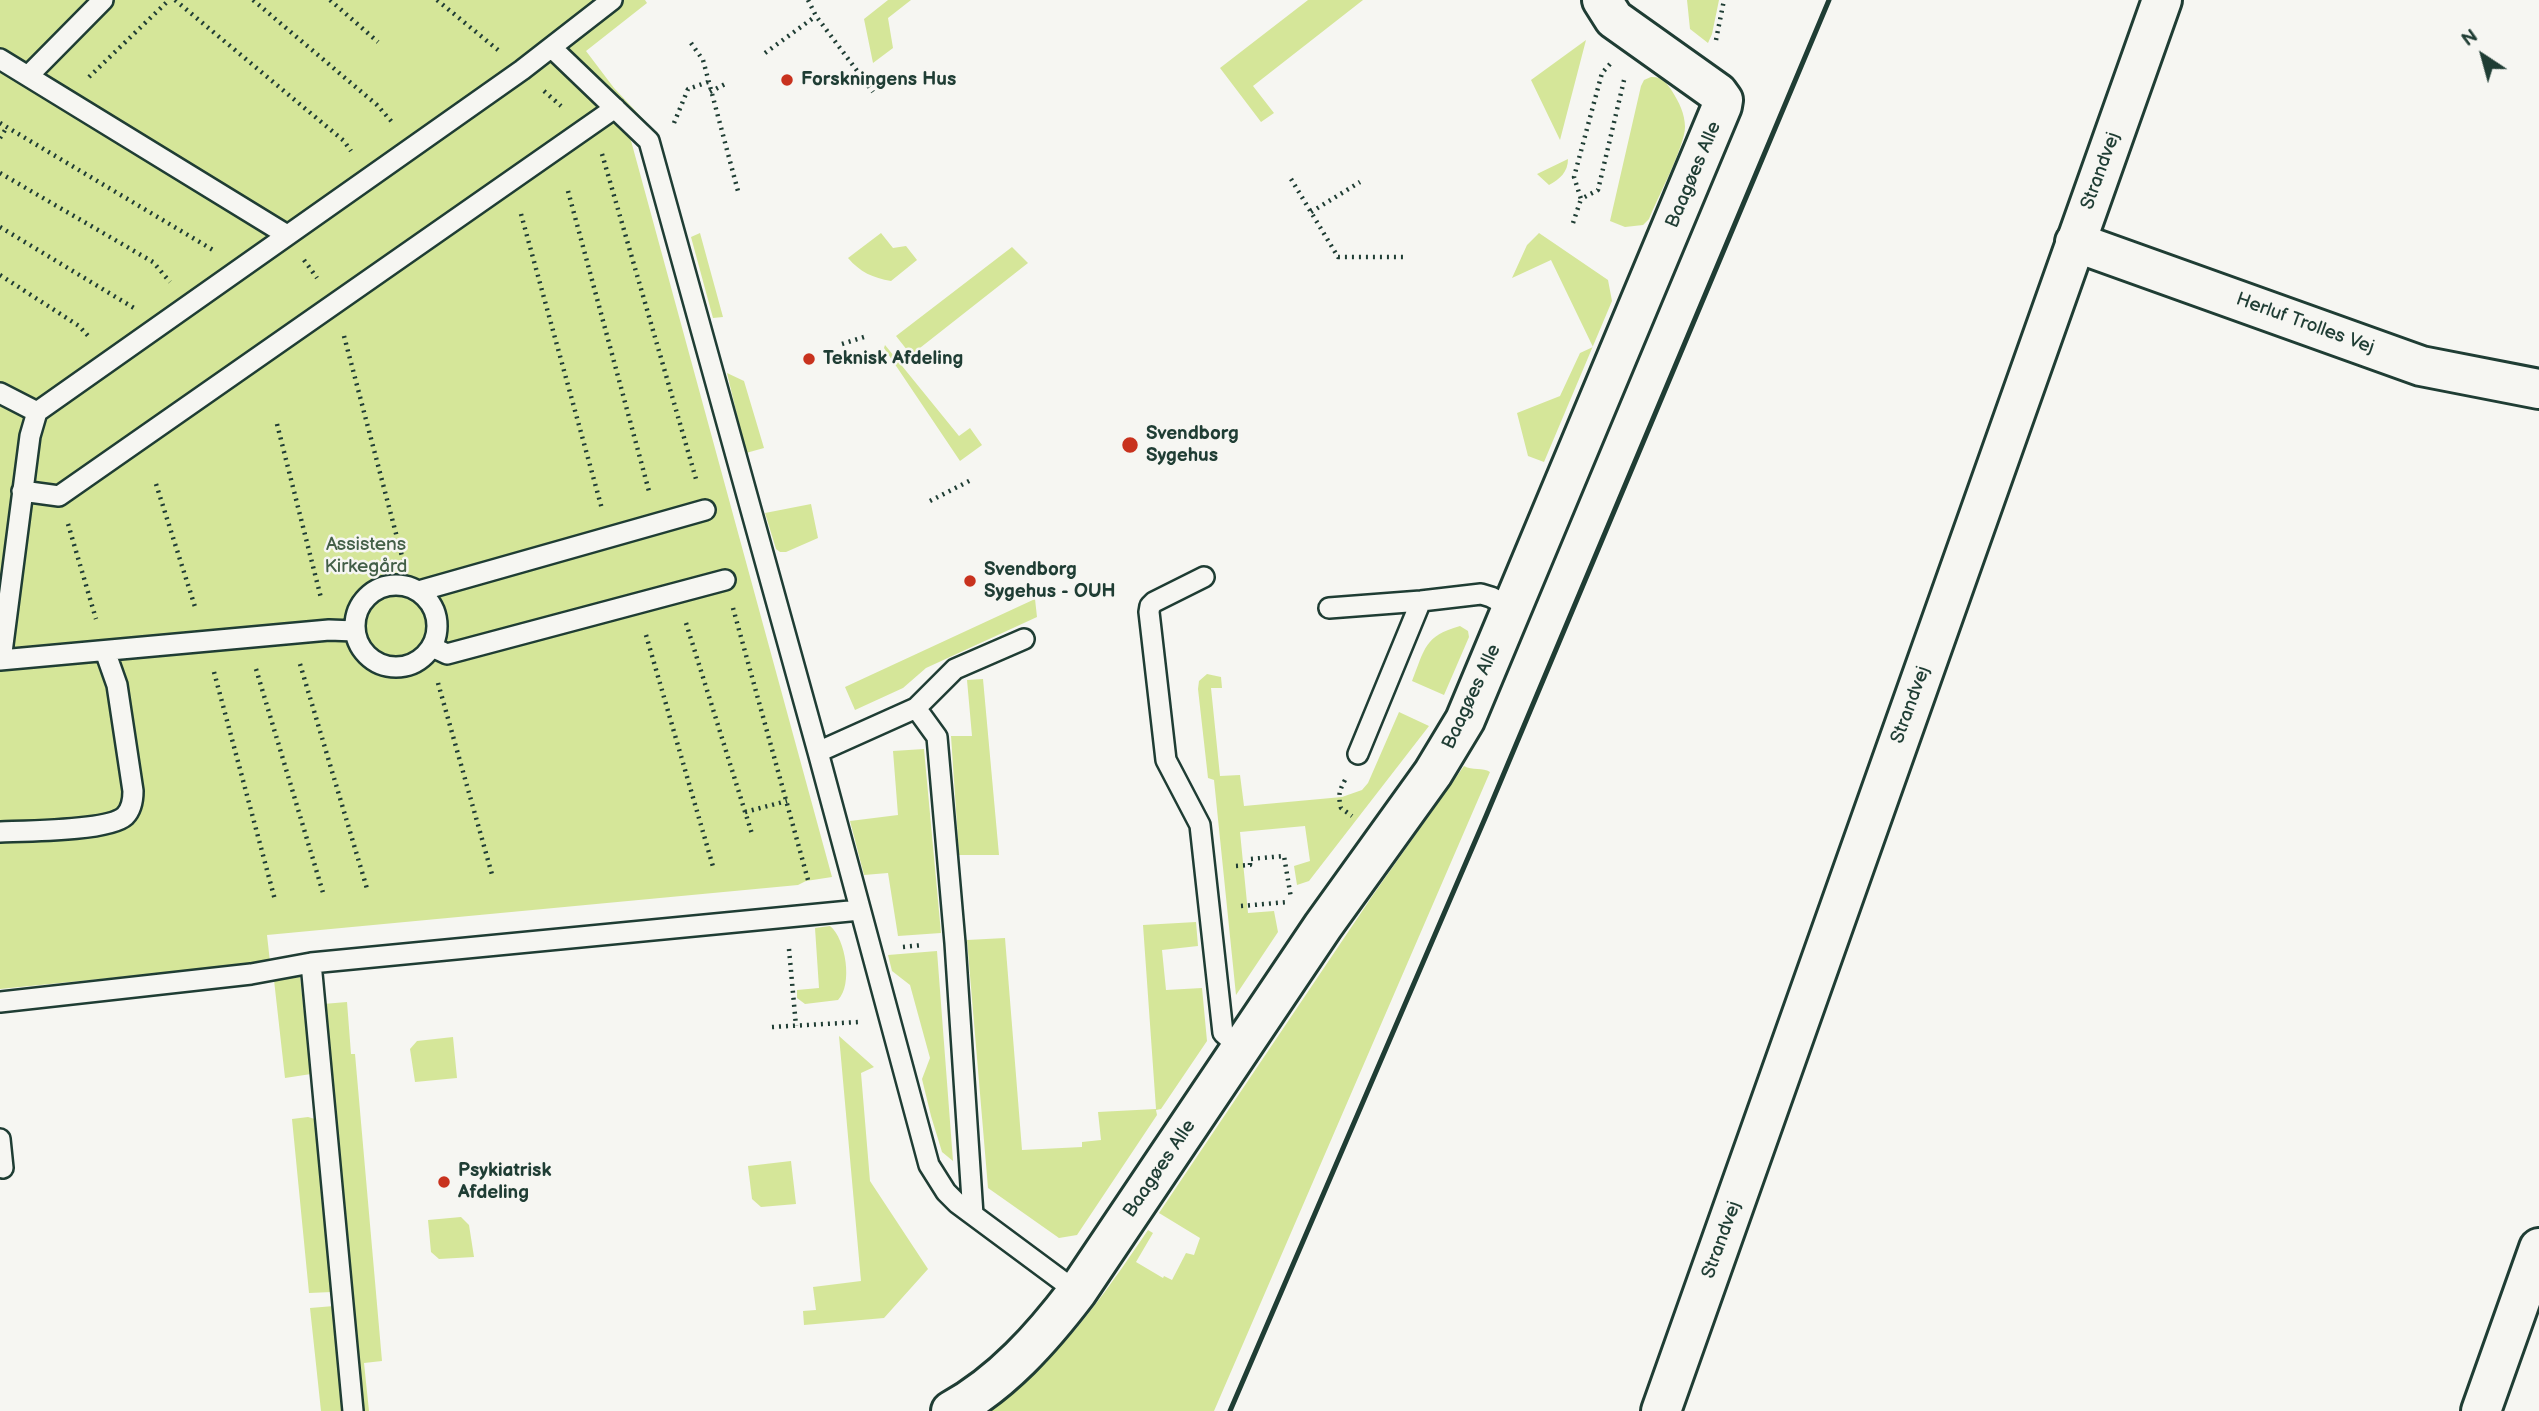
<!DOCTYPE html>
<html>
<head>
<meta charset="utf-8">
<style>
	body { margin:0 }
	#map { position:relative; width:2539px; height:1411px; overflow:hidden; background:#f6f6f2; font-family:"Balsamiq Sans",sans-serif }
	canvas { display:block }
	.north { position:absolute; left:2448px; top:21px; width:70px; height:70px; -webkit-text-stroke:5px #f6f6f2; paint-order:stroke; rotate:324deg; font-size:19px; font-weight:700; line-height:28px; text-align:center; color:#1f3d34 }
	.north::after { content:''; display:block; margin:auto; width:24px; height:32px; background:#1f3d34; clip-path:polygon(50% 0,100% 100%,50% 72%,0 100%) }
</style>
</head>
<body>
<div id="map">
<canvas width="2539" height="1411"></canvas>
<div class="north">N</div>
</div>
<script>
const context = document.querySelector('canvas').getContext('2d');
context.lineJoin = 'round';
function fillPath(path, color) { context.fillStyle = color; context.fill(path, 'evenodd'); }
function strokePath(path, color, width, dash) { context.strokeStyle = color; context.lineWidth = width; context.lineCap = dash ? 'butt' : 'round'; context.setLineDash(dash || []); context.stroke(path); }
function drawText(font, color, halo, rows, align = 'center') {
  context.font = font + ' "Balsamiq Sans",sans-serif'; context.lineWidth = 5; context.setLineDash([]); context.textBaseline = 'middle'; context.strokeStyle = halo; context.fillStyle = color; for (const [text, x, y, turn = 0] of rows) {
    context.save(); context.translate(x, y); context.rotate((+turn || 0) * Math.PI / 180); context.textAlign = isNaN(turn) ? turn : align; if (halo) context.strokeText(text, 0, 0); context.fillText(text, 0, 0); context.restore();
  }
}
fillPath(new Path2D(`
	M 0,0 L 645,0 L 647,3 L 586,51 L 614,88 L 645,121 L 630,137 L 832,877 L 806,881 L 798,885 L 267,935 L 270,962 L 0,989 Z
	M 888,0 L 911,0 L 888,18 L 893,48 L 873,63 L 864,19 Z
	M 1308,0 L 1363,0 L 1253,86 L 1274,113 L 1261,122 L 1220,68 Z
	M 1687,0 L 1719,0 L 1712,34 L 1708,43 L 1690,29 Z
	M 1586,40 L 1560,140 L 1531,80 Z
	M 1651,77 C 1661,76 1667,83 1672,91 C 1679,102 1685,114 1685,127 C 1685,146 1657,199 1649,219 L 1643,225 L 1625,227 L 1610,221 L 1641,86 L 1644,80 Z
	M 1568,159 C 1568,172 1560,179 1549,185 L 1537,174 Z
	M 700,233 L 723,317 L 713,318 L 691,237 Z
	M 881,233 L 893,248 L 906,246 L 917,260 L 891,281 C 873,278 860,272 848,258 Z
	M 1539,233 L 1608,280 L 1612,301 L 1544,462 L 1528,456 L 1517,413 L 1560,396 L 1580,353 L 1593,347 L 1551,260 L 1512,278 L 1527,245 Z
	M 1012,247 L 1028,263 L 911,355 L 896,336 Z
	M 885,345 L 959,436 L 970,428 L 982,445 L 960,461 L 884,348 Z
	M 727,373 L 744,381 L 764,448 L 746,453 Z
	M 811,504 L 818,538 L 786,552 L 780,552 L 776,549 L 765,513 Z
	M 1035,599 L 1037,617 L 926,668 L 903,688 L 855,710 L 845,687 Z
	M 1460,626 L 1468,631 L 1469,637 L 1444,695 L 1412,681 C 1425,649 1424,636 1460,626 Z
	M 1207,674 L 1221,677 L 1222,688 L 1211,688 L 1220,776 L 1240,775 L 1244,806 L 1342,797 L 1362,790 L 1368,783 L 1399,712 L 1429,726 L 1309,881 L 1297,885 L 1294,866 L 1310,861 L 1305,826 L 1240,832 L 1248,913 L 1274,911 L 1278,932 L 1236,995 L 1214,780 L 1208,778 L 1198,689 L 1199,681 Z
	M 983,679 L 999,855 L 959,855 L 951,736 L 972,736 L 967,680 Z
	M 924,749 L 941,933 L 898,936 L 888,873 L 864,875 L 850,821 L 898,815 L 893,751 Z
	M 1464,766 C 1472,771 1483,767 1490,772 L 1214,1411 L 988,1411 C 1056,1364 1102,1298 1148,1230 L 1153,1233 L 1136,1262 L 1163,1278 L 1164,1276 L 1172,1280 L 1186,1253 L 1194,1255 L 1200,1238 L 1159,1213 L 1373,895 Z
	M 1196,922 L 1198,946 L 1162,950 L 1166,990 L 1202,988 L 1207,1041 L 1161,1109 L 1156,1110 L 1157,1115 L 1077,1235 L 1059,1238 L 988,1188 L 967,940 L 1005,938 L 1022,1150 L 1082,1147 L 1082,1142 L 1101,1140 L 1098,1112 L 1156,1109 L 1143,925 Z
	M 830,926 C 846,939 853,985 838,1000 L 805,1004 L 797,998 L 797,990 L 819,988 L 815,928 Z
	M 937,951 L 953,1161 L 942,1152 L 931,1116 L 922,1079 L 930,1058 L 910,985 L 892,971 L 888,955 Z
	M 300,977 L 311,1074 L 285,1078 L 274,980 Z
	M 347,1002 L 351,1054 L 355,1054 L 382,1361 L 364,1363 L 369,1411 L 363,1411 L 323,1004 Z
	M 839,1036 L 874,1067 L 861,1073 L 870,1181 L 928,1269 L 884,1318 L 804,1325 L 803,1311 L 816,1310 L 813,1287 L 861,1281 Z
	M 453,1037 L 457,1078 L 415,1082 L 410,1049 L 417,1041 Z
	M 308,1117 L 315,1119 L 332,1292 L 309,1293 L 292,1119 Z
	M 791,1161 L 796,1204 L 761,1207 L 752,1199 L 748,1166 Z
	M 461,1217 L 469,1225 L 474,1257 L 439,1259 L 431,1252 L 428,1220 Z
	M 334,1306 L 343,1411 L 321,1411 L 310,1308 Z`), '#d5e699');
const lane = new Path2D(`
	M 552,48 L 649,141 L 818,752 L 929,1165 L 946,1192 L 957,1203 L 1077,1292
	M 0,59 L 287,235
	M 28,76 L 103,0
	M 0,393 L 37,412
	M 22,491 L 59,496 L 615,108
	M 1204,577 L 1154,602 L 1150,606 L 1149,612 L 1166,760 L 1200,825 L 1223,1033 L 1241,1049
	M355 626a41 41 0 1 1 82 0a41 41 0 1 1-82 0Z
	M 419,591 L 705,510
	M 1329,608 L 1421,601 L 1481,594 L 1491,597 L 1512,608
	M 432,647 L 447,654 L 725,580
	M 0,660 L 329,630 L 355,631
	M 1,660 L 30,436 L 37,412 L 522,70 L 612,0
	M 916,708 L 937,737 L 955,943 L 973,1215
	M 818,752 L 916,708 L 955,669 L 1024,639
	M 1358,754 L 1421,601
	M 0,832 C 25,831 109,831 125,816 C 132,809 133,800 133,791 L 117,685 L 105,651
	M 311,963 L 353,1411
	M 0,1002 L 251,974 L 311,963 L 860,910
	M 0,1139 L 3,1168`);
const street = new Path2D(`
	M 2075,242 L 2421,366 L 2539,389
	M 951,1411 C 1002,1383 1042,1338 1077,1292 L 1323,926 L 1433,773 L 1465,720 L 1722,106 L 1723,100 L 1718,93 L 1614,19 L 1602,0`);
const secondary = new Path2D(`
	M 1661,1411 L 2162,0
	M 2481,1411 L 2539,1248`);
strokePath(lane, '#1f3d34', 24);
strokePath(street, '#1f3d34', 44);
strokePath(secondary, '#1f3d34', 44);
strokePath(new Path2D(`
	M 175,0 L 344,141 L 351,151
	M 253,0 L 377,105 L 392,122
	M 330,0 L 378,42
	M 437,0 L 498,50
	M 808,0 L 816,16 L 873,92
	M 1716,40 L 1724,0
	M 691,43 L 703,60 L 739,195
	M 765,53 L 816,16
	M 1610,64 L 1602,73 L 1574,177 L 1581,199 L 1598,190 L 1625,76
	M 89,77 L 169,0
	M 544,91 L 561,106
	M 710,92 L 727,83
	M 0,123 L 213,250
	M 674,123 L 688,89 L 708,82
	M 0,138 L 7,127
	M 602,154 L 696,479
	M 0,173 L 153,262 L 170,282
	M 1291,179 L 1338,257 L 1404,257
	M 568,191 L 650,495
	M 1311,212 L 1360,182
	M 521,214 L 602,509
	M 1573,223 L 1581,199
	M 0,227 L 134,308
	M 304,260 L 317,278
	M 0,275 L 79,326 L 90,338
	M 344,336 L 404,564
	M 842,344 L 867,336
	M 277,424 L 321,598
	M 156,484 L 196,610
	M 930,501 L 973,479
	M 68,524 L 96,619
	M 733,608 L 808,880 L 812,879
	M 686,623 L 752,834
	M 646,635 L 714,870
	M 300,664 L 368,892
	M 256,669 L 324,896
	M 214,672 L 275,900
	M 438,683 L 493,878
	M 1345,780 C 1339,791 1338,796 1341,808 L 1352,816
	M 745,812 L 787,801
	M 1236,866 L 1250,865 L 1250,859 L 1284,856 L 1291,898
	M 1241,906 L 1288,902
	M 903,947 L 923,945
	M 789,949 L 796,1026
	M 772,1027 L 859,1022`), '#1f3d34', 4.5, [2, 5]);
strokePath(lane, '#f6f6f2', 19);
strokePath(street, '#f6f6f2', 38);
strokePath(secondary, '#f6f6f2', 38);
strokePath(new Path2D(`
	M 1230,1411 L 1486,816 L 1829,0`), '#1f3d34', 5);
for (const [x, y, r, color] of [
	[787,80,7,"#c8321e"],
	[809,359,7,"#c8321e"],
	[1130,445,9,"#c8321e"],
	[970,581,7,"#c8321e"],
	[444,1182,7,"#c8321e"]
]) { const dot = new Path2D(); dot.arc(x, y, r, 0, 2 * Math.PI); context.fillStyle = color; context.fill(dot); strokePath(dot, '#f6f6f2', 2.5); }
drawText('bold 19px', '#1f3d34', '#f6f6f2', [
	["Forskningens Hus",801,80],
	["Teknisk Afdeling",823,359],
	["Svendborg",1146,434],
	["Sygehus",1146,456],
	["Svendborg",984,570],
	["Sygehus - OUH",984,592],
	["Psykiatrisk",458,1171],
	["Afdeling",458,1193]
], 'left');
drawText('19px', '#1f3d34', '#f6f6f2', [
	["Strandvej",2101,171,-70],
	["Baagøes Alle",1694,175,-67],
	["Herluf Trolles Vej",2305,324,20],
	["Baagøes Alle",1472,697,-65],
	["Strandvej",1911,705,-70],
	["Baagøes Alle",1160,1169,-56],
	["Strandvej",1722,1240,-70]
]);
drawText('19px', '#435f48', '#f6f6f2', [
	["Assistens",366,545],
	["Kirkegård",366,567]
]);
</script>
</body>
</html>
